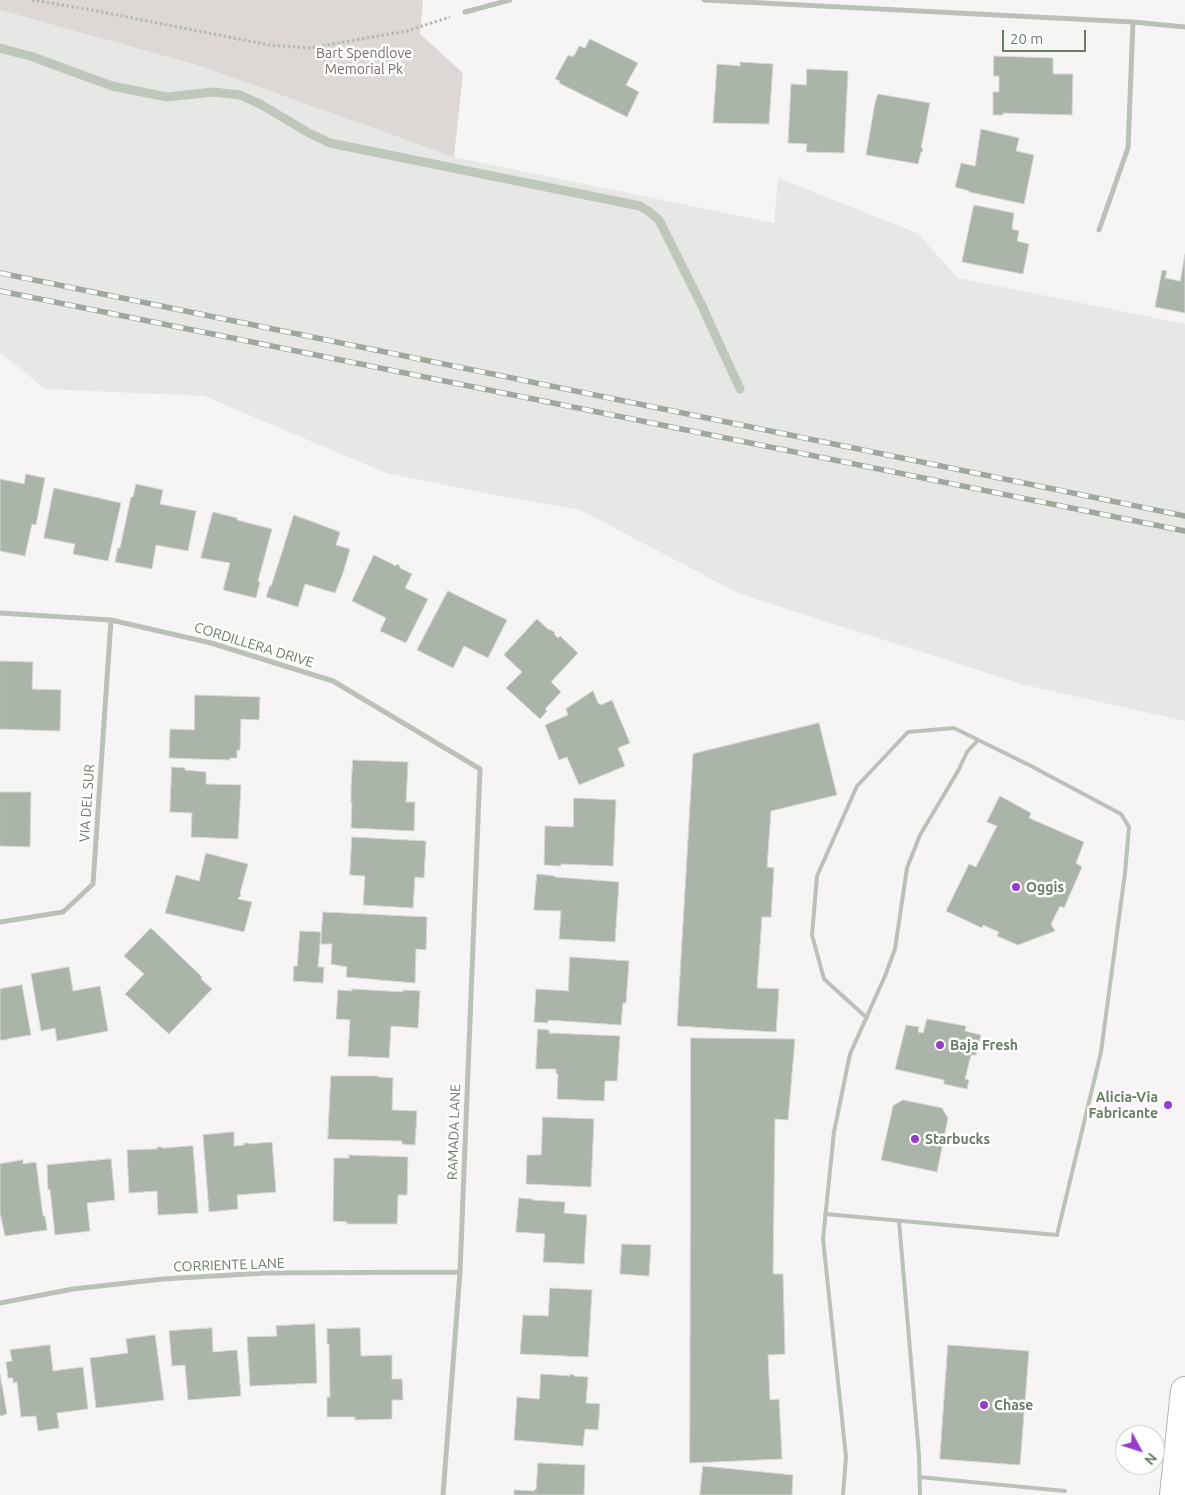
<!DOCTYPE html>
<html>
<head>
<meta charset="utf-8">
<style>
	body { margin:0 }
	#map { position:relative; width:1185px; height:1495px; overflow:hidden; background:#f7f4f6; font-family:Ubuntu,sans-serif }
	canvas { display:block }
	.north { position:absolute; left:1115px; top:1425px; width:50px; height:50px; box-sizing:border-box; background:#fff; border:1px solid #c3cbc1; border-radius:50%; rotate:130deg; font-size:14px; font-weight:700; line-height:20px; text-align:center; color:#687c65 }
	.north::after { content:''; display:block; margin:auto; width:18px; height:22px; background:#973bcf; clip-path:polygon(50% 0,100% 100%,50% 72%,0 100%) }
	.scale { position:absolute; left:1002px; top:30px; width:84px; height:22px; box-sizing:border-box; border:2px solid #687c65; border-top:0; padding-left:6px; font-size:15px; line-height:18px; white-space:nowrap; color:#687c65; -webkit-text-stroke:4px #fff; paint-order:stroke }
</style>
</head>
<body>
<div id="map">
<canvas width="1185" height="1495"></canvas>
<div class="north">N</div>
<div class="scale">20 m</div>
</div>
<script>
const context = document.querySelector('canvas').getContext('2d');
context.lineJoin = 'round';
function fillPath(path, color) { context.fillStyle = color; context.fill(path, 'evenodd'); }
function strokePath(path, color, width, dash) { context.strokeStyle = color; context.lineWidth = width; context.lineCap = dash ? 'butt' : 'round'; context.setLineDash(dash || []); context.stroke(path); }
function drawText(font, color, halo, rows, align = 'center') {
  context.font = font + ' Ubuntu,sans-serif'; context.lineWidth = 5; context.setLineDash([]); context.textBaseline = 'middle'; context.strokeStyle = halo; context.fillStyle = color; for (const [text, x, y, turn = 0] of rows) {
    context.save(); context.translate(x, y); context.rotate((+turn || 0) * Math.PI / 180); context.textAlign = isNaN(turn) ? turn : align; if (halo) context.strokeText(text, 0, 0); context.fillText(text, 0, 0); context.restore();
  }
}
fillPath(new Path2D(`
	M 0,10 L 200,66 L 454,157 L 774,223 L 778,178 L 917,233 L 958,278 L 1185,324 L 1185,721 L 1025,685 L 740,594 L 580,510 L 500,496 L 386,473 L 204,396 L 45,389 L 0,352 Z`), '#e7e7e6');
fillPath(new Path2D(`
	M 0,0 L 423,0 L 420,34 L 463,73 L 454,157 L 200,66 L 0,10 Z`), '#ddd7d6');
strokePath(new Path2D(`
	M 0,48 L 33,57 L 112,86 L 167,97 L 213,92 L 240,95 L 260,104 L 309,133 L 330,143 L 640,206 L 648,211 L 659,220 L 702,306 L 740,389`), '#bec7ba', 9);
const building = new Path2D(`
	M 590,39 L 638,63 L 626,85 L 639,92 L 627,117 L 559,83 L 560,81 L 555,79 L 568,55 L 572,57 L 573,55 L 574,56 L 579,46 L 585,48 Z
	M 994,56 L 1053,58 L 1053,74 L 1073,74 L 1072,115 L 1003,113 L 1003,115 L 993,115 L 993,92 L 999,92 L 999,76 L 994,76 Z
	M 740,62 L 773,64 L 769,124 L 713,123 L 717,64 L 740,66 Z
	M 807,69 L 848,71 L 844,153 L 806,152 L 807,144 L 788,143 L 791,84 L 806,85 Z
	M 878,94 L 930,103 L 921,148 L 923,148 L 922,152 L 921,152 L 918,164 L 866,155 L 875,103 Z
	M 981,129 L 1019,138 L 1016,151 L 1034,155 L 1024,204 L 969,192 L 969,191 L 955,187 L 961,163 L 975,166 Z
	M 974,205 L 1014,213 L 1012,229 L 1019,231 L 1017,241 L 1029,244 L 1023,274 L 962,262 Z
	M 1185,254 L 1185,313 L 1155,307 L 1162,270 L 1167,271 L 1165,278 L 1180,281 Z
	M 26,474 L 45,478 L 36,525 L 32,524 L 25,556 L 0,551 L 0,479 L 24,484 Z
	M 136,484 L 163,490 L 160,504 L 196,511 L 188,551 L 156,545 L 152,569 L 115,562 L 118,548 L 120,548 L 131,497 L 133,497 Z
	M 54,488 L 121,503 L 108,561 L 73,554 L 75,544 L 44,538 Z
	M 213,512 L 237,518 L 237,520 L 272,529 L 258,581 L 260,582 L 256,598 L 223,590 L 230,563 L 201,558 Z
	M 294,515 L 340,532 L 336,545 L 350,549 L 343,573 L 335,593 L 305,584 L 298,607 L 266,597 L 270,585 L 271,586 Z
	M 374,555 L 396,566 L 397,564 L 400,566 L 400,568 L 412,574 L 405,588 L 428,599 L 406,643 L 380,631 L 386,618 L 352,601 Z
	M 448,591 L 507,620 L 488,658 L 464,646 L 453,668 L 417,650 Z
	M 537,619 L 549,630 L 550,629 L 555,633 L 554,634 L 558,638 L 560,636 L 578,653 L 551,682 L 561,692 L 545,709 L 547,711 L 540,719 L 506,688 L 522,672 L 504,655 Z
	M 0,661 L 33,662 L 32,689 L 61,690 L 60,731 L 0,729 Z
	M 593,691 L 598,703 L 601,705 L 612,700 L 630,743 L 618,748 L 625,766 L 579,785 L 567,757 L 559,760 L 545,725 L 568,715 L 566,709 Z
	M 195,695 L 260,697 L 259,720 L 241,719 L 240,750 L 237,750 L 237,758 L 230,758 L 230,760 L 169,758 L 170,729 L 194,730 Z
	M 819,723 L 837,795 L 771,811 L 767,867 L 774,868 L 771,917 L 762,917 L 757,988 L 779,989 L 776,1032 L 677,1026 L 693,754 Z
	M 353,760 L 408,762 L 406,802 L 415,802 L 414,831 L 351,828 L 352,803 L 351,803 L 351,788 Z
	M 172,767 L 185,768 L 185,770 L 206,772 L 206,784 L 241,785 L 238,839 L 191,837 L 192,813 L 170,812 Z
	M 0,792 L 31,792 L 30,847 L 0,846 Z
	M 1000,796 L 1031,813 L 1029,818 L 1084,842 L 1076,863 L 1082,867 L 1064,908 L 1060,906 L 1051,924 L 1055,931 L 1018,945 L 997,936 L 999,932 L 983,925 L 982,928 L 946,911 L 969,864 L 976,867 L 997,826 L 987,822 Z
	M 574,798 L 616,800 L 613,866 L 561,864 L 561,866 L 544,865 L 545,826 L 573,827 Z
	M 352,837 L 426,841 L 424,878 L 415,877 L 413,908 L 363,905 L 365,876 L 350,875 Z
	M 206,853 L 248,864 L 240,893 L 241,894 L 240,897 L 239,897 L 238,899 L 252,902 L 244,932 L 165,913 L 176,875 L 199,881 Z
	M 537,874 L 555,876 L 555,877 L 619,882 L 615,942 L 559,939 L 561,911 L 534,910 Z
	M 323,912 L 427,917 L 426,950 L 416,949 L 415,983 L 346,977 L 347,967 L 331,964 L 332,944 L 321,944 Z
	M 151,928 L 202,977 L 201,979 L 212,989 L 169,1034 L 125,994 L 144,974 L 124,956 Z
	M 300,931 L 321,932 L 318,967 L 324,967 L 323,983 L 293,981 L 294,966 L 297,966 Z
	M 570,957 L 629,961 L 626,1003 L 623,1003 L 621,1025 L 548,1020 L 548,1023 L 534,1022 L 536,989 L 568,991 Z
	M 69,967 L 73,991 L 100,986 L 108,1031 L 57,1041 L 55,1028 L 41,1031 L 31,974 Z
	M 22,985 L 31,1035 L 7,1039 L 7,1040 L 0,1040 L 0,989 Z
	M 352,989 L 403,992 L 403,990 L 420,991 L 418,1028 L 391,1026 L 389,1058 L 348,1056 L 350,1020 L 336,1019 L 338,990 L 352,991 Z
	M 927,1019 L 966,1026 L 965,1031 L 981,1035 L 976,1055 L 971,1055 L 965,1079 L 969,1080 L 967,1089 L 944,1084 L 944,1080 L 895,1069 L 906,1025 L 919,1027 L 918,1032 L 923,1033 Z
	M 538,1029 L 549,1030 L 549,1033 L 620,1036 L 617,1081 L 605,1081 L 604,1101 L 557,1099 L 558,1074 L 556,1073 L 556,1069 L 536,1069 Z
	M 691,1038 L 795,1039 L 788,1120 L 775,1119 L 773,1274 L 783,1274 L 785,1354 L 768,1355 L 770,1400 L 779,1399 L 782,1459 L 690,1463 Z
	M 331,1076 L 378,1076 L 378,1077 L 393,1078 L 392,1110 L 417,1111 L 415,1145 L 402,1144 L 402,1141 L 328,1139 Z
	M 903,1100 L 942,1108 L 948,1118 L 937,1172 L 881,1160 L 893,1106 Z
	M 543,1117 L 594,1119 L 591,1187 L 526,1184 L 527,1155 L 541,1155 Z
	M 234,1132 L 234,1146 L 244,1145 L 244,1143 L 248,1143 L 248,1144 L 272,1142 L 276,1192 L 237,1195 L 238,1209 L 209,1212 L 203,1135 Z
	M 193,1146 L 198,1213 L 158,1215 L 157,1191 L 129,1193 L 127,1150 L 157,1149 L 157,1147 L 161,1147 L 162,1148 Z
	M 349,1155 L 408,1157 L 407,1195 L 398,1195 L 397,1224 L 347,1224 L 347,1222 L 333,1221 L 334,1158 L 349,1158 Z
	M 111,1159 L 115,1200 L 87,1203 L 90,1231 L 55,1235 L 50,1189 L 48,1190 L 47,1165 Z
	M 23,1160 L 23,1164 L 36,1162 L 43,1216 L 45,1216 L 47,1230 L 5,1236 L 0,1213 L 0,1164 Z
	M 519,1198 L 532,1199 L 532,1200 L 565,1202 L 564,1213 L 587,1215 L 584,1264 L 543,1262 L 545,1234 L 516,1232 Z
	M 622,1244 L 651,1245 L 649,1276 L 620,1274 Z
	M 550,1288 L 592,1290 L 588,1357 L 520,1354 L 523,1315 L 548,1316 Z
	M 315,1324 L 317,1383 L 250,1386 L 247,1337 L 277,1336 L 276,1326 Z
	M 212,1328 L 213,1352 L 237,1350 L 241,1396 L 188,1400 L 185,1365 L 172,1366 L 169,1331 Z
	M 360,1328 L 361,1356 L 392,1355 L 392,1379 L 402,1379 L 403,1400 L 392,1400 L 392,1419 L 355,1420 L 355,1417 L 327,1417 L 327,1397 L 330,1397 L 329,1344 L 327,1344 L 327,1329 Z
	M 155,1335 L 164,1400 L 96,1408 L 90,1358 L 128,1353 L 126,1339 Z
	M 50,1345 L 53,1371 L 83,1367 L 88,1409 L 57,1413 L 59,1428 L 38,1431 L 36,1416 L 21,1417 L 17,1382 L 13,1383 L 13,1378 L 8,1378 L 6,1362 L 12,1361 L 10,1350 Z
	M 948,1345 L 1029,1351 L 1020,1465 L 940,1459 Z
	M 0,1374 L 7,1414 L 0,1416 Z
	M 541,1374 L 570,1376 L 570,1374 L 574,1375 L 574,1376 L 588,1377 L 586,1403 L 600,1404 L 598,1430 L 585,1429 L 583,1446 L 514,1440 L 517,1397 L 539,1399 Z
	M 538,1463 L 585,1465 L 584,1495 L 514,1495 L 514,1490 L 534,1491 L 535,1489 L 536,1489 Z
	M 703,1466 L 793,1475 L 792,1495 L 700,1495 Z`);
fillPath(building, '#aab4a8');
strokePath(building, '#d8d6d7', 1);
const primary = new Path2D(`
	M 1174,1495 L 1185,1391`);
strokePath(primary, '#afb6ae', 30);
strokePath(new Path2D(`
	M 32,0 L 92,10 L 269,45 L 310,48 L 407,31 L 450,17`), '#b5bab4', 3, [2.5, 2.5]);
strokePath(new Path2D(`
	M 825,1214 L 1057,1235 L 1101,1052 L 1125,873 L 1129,827 L 1121,814 L 1031,766 L 954,728 L 908,732 L 857,786 L 817,876 L 812,935 L 824,979 L 867,1018
	M 899,1221 L 919,1455 L 920,1495
	M 919,1477 L 1065,1491
	M 843,1495 L 846,1457 L 823,1239 L 834,1132 L 850,1054 L 885,976 L 895,949 L 907,868 L 920,835 L 958,771 L 967,752 L 978,740`), '#bbc1b9', 4);
strokePath(new Path2D(`
	M 704,0 L 1133,22 L 1185,27
	M 465,12 L 510,0
	M 1099,230 L 1128,148 L 1133,22
	M 0,613 L 111,620 L 211,643 L 333,681 L 480,769 L 460,1272 L 443,1495
	M 0,922 L 63,912 L 93,884 L 111,620
	M 0,1303 L 73,1289 L 163,1279 L 265,1273 L 460,1272`), '#bbc1b9', 5);
strokePath(primary, '#fff', 28);
const rail = new Path2D(`
	M 0,273 L 1185,516
	M 0,291 L 1185,531`);
strokePath(rail, '#9ea89c', 5.5);
strokePath(rail, '#fff', 4, [11]);
for (const [x, y, r, color] of [
	[1016,887,5,"#973bcf"],
	[940,1045,5,"#973bcf"],
	[1168,1105,5,"#973bcf"],
	[915,1139,5,"#973bcf"],
	[984,1405,5,"#973bcf"]
]) { const dot = new Path2D(); dot.arc(x, y, r, 0, 2 * Math.PI); context.fillStyle = color; context.fill(dot); strokePath(dot, '#fff', 2); }
drawText('14px', '#796b67', '#fff', [
	["Bart Spendlove",364,53],
	["Memorial Pk",364,69]
]);
drawText('14px', '#687c65', '#fff', [
	["CORDILLERA DRIVE",254,645,17],
	["VIA DEL SUR",87,803,-86],
	["RAMADA LANE",454,1132,-88],
	["CORRIENTE LANE",229,1265,-2]
]);
drawText('bold 14px', '#687c65', '#fff', [
	["Oggis",1026,887],
	["Baja Fresh",950,1045],
	["Alicia-Via",1158,1097,"right"],
	["Fabricante",1158,1113,"right"],
	["Starbucks",925,1139],
	["Chase",994,1405]
], 'left');
</script>
</body>
</html>
